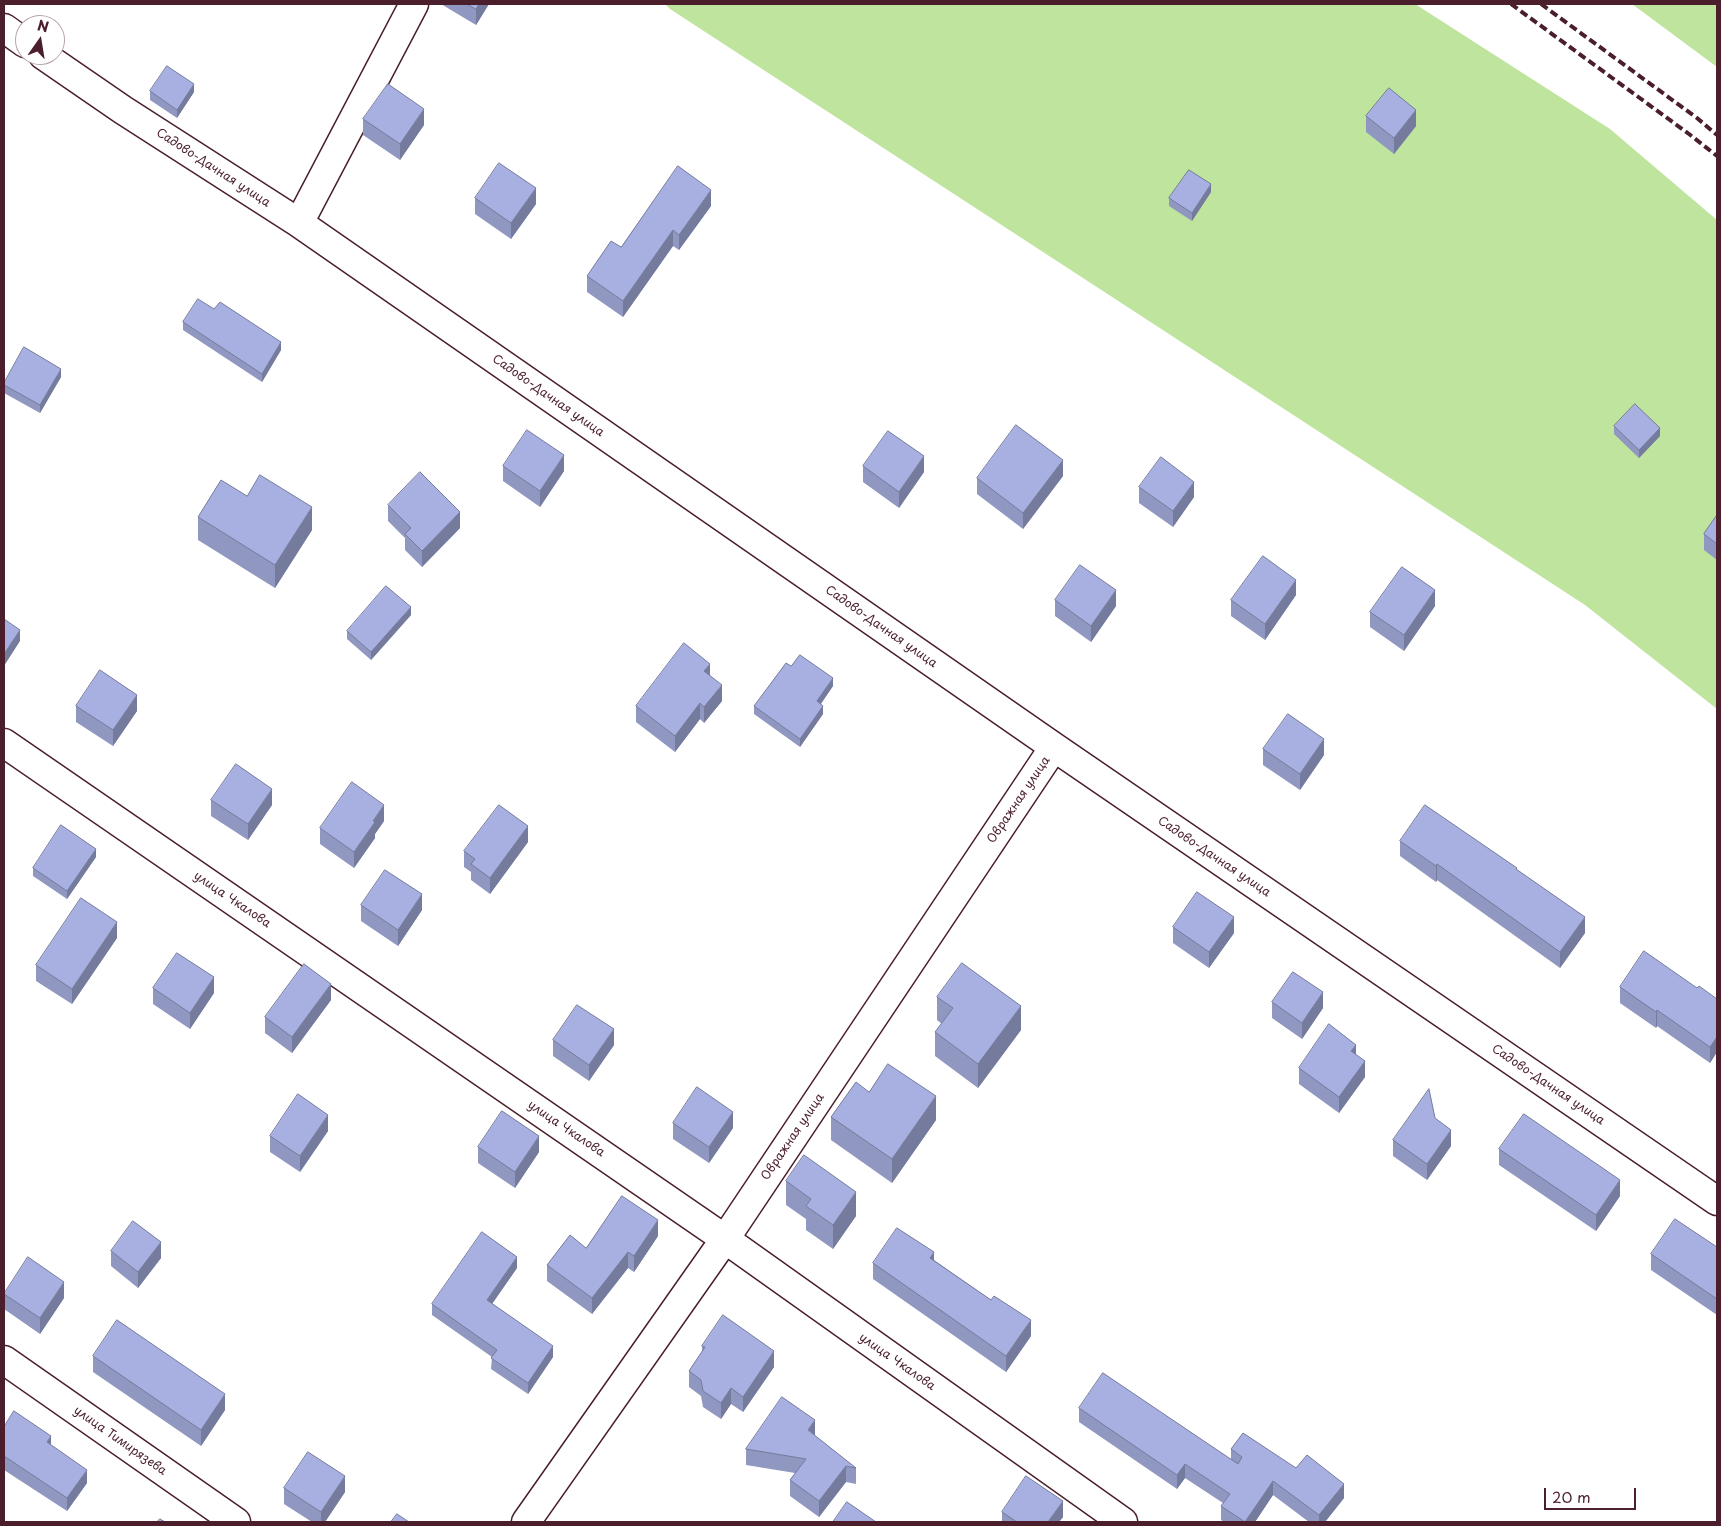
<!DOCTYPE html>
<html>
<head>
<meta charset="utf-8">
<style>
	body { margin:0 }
	#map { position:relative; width:1721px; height:1526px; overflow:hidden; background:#fff; font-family:"Playpen Sans",sans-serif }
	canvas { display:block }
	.frame { position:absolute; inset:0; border:5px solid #4a1f2b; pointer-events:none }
	.north { position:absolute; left:15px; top:15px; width:50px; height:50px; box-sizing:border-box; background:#fff; border:1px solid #b7a5aa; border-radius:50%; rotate:13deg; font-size:14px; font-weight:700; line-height:20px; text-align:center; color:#4a1f2b }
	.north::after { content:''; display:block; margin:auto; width:18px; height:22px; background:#4a1f2b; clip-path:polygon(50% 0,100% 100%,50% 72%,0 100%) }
	.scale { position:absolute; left:1544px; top:1488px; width:92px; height:22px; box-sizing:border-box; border:2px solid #4a1f2b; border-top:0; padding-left:6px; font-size:15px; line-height:18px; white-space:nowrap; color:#4a1f2b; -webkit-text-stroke:4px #fff; paint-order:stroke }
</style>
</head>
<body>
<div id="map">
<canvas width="1721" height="1526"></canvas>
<div class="frame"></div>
<div class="north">N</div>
<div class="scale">20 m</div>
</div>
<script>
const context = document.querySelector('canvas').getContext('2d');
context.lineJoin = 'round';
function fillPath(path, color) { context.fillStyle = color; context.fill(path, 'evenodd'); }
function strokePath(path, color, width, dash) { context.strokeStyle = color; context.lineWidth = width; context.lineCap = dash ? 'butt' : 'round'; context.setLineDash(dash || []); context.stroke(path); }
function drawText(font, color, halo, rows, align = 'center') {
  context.font = font + ' "Playpen Sans",sans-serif'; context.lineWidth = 5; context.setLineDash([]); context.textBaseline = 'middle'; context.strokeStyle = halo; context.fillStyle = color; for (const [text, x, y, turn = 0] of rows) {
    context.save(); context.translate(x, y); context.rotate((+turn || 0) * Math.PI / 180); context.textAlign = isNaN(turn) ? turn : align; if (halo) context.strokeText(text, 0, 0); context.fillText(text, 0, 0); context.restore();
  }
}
fillPath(new Path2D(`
	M 665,4 L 1415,4 L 1610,129 L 1717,220 L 1717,709 L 1585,605 L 670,9 Z
	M 1632,4 L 1717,4 L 1717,68 L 1717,67 Z`), '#bee49e');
const street = new Path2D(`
	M 4,28 L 25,43
	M 43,55 L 123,110 L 299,223 L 1054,747 L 1717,1201
	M 299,223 L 414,4
	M 4,743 L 725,1239 L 1123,1522
	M 4,1360 L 236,1522
	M 526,1522 L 725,1239 L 1054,747`);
strokePath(street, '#4a1f2b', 31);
strokePath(street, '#fff', 28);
strokePath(new Path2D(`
	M 1511,4 L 1689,134 L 1717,156
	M 1541,4 L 1697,118 L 1717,135`), '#4a1f2b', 4, [8, 4]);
fillPath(new Path2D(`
	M 441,4 L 489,4 L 476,25 Z
	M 150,91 L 194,92 L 177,118 L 150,100 Z
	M 1366,116 L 1416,126 L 1394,154 L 1366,132 Z
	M 363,119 L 424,125 L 400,160 L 363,135 Z
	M 1211,192 L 1192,221 L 1169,206 L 1169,198 Z
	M 475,198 L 536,204 L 511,239 L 475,214 Z
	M 711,206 L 679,250 L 673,246 L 623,317 L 587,292 L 587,276 L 621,247 Z
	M 214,309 L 281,350 L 262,382 L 183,330 L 183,322 Z
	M 61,377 L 40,413 L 4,393 L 4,383 Z
	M 1614,426 L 1660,436 L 1639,458 L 1614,434 Z
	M 503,466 L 564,471 L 540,507 L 503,481 Z
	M 863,466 L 924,472 L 899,508 L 863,482 Z
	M 1063,476 L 1023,529 L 977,494 L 977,478 Z
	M 1139,487 L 1194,497 L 1173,527 L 1139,503 Z
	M 247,496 L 312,530 L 275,588 L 198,540 L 198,517 Z
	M 388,505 L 460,528 L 422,567 L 405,550 L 405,538 L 388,521 Z
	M 1717,515 L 1717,560 L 1704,550 L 1704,534 Z
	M 1296,595 L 1265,640 L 1231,616 L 1231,600 Z
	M 1055,600 L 1116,606 L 1091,642 L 1055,616 Z
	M 1435,606 L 1404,651 L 1370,627 L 1370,612 Z
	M 411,615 L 371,660 L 347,639 L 347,631 Z
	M 791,666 L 833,686 L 821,704 L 823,714 L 800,747 L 754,714 L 754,706 Z
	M 710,675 L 722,701 L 704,723 L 700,719 L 675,752 L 636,722 L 636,706 Z
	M 76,706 L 137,711 L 113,746 L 76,722 Z
	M 1263,749 L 1324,755 L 1300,790 L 1263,765 Z
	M 211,800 L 272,805 L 248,840 L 211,816 Z
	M 384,821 L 375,834 L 375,838 L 354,868 L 320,844 L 320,828 Z
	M 1400,841 L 1585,933 L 1560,968 L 1437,880 L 1436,882 L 1400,856 Z
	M 528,842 L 490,894 L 471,880 L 471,872 L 464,867 L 464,851 Z
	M 96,857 L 67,899 L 33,876 L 33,868 Z
	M 361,905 L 422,910 L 398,946 L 361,921 Z
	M 1173,927 L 1234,933 L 1209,968 L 1173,943 Z
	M 117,938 L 72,1004 L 36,981 L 36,965 Z
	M 1620,987 L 1697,988 L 1717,999 L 1717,1052 L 1710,1063 L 1657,1026 L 1656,1028 L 1620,1003 Z
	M 153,988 L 214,993 L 190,1029 L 153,1004 Z
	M 937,997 L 1021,1030 L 978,1088 L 935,1056 L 935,1032 L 942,1024 L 937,1020 Z
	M 331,1000 L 292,1053 L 265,1033 L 265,1017 Z
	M 1272,1002 L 1323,1008 L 1302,1039 L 1272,1018 Z
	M 553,1040 L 614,1045 L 589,1081 L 553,1056 Z
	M 1299,1068 L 1365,1077 L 1339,1113 L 1299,1084 Z
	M 869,1092 L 936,1120 L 892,1183 L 831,1140 L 831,1117 Z
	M 1435,1118 L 1451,1146 L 1427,1180 L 1393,1156 L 1393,1140 Z
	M 673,1123 L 733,1128 L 709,1163 L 673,1139 Z
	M 328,1131 L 300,1172 L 270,1152 L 270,1136 Z
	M 478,1147 L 539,1152 L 515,1188 L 478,1163 Z
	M 1499,1149 L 1620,1196 L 1596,1231 L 1499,1165 Z
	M 786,1181 L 856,1216 L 833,1249 L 806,1230 L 806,1219 L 786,1205 Z
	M 658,1236 L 634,1272 L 628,1268 L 592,1314 L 547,1281 L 547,1265 L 586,1248 Z
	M 1717,1247 L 1717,1315 L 1651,1270 L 1651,1254 Z
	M 111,1251 L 161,1258 L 138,1288 L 111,1266 Z
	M 934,1260 L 991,1300 L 1031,1336 L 1006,1372 L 873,1279 L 873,1263 Z
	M 517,1268 L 492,1304 L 553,1357 L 528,1394 L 491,1369 L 492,1357 L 432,1315 L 432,1304 Z
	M 4,1293 L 64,1298 L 40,1334 L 4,1309 Z
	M 702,1346 L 774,1367 L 743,1412 L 731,1404 L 721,1419 L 703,1407 L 701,1396 L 689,1387 L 689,1371 L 702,1352 Z
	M 93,1356 L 225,1410 L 201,1446 L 93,1372 Z
	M 1079,1408 L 1231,1459 L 1231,1449 L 1296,1468 L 1344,1498 L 1325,1522 L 1309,1522 L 1273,1495 L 1255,1522 L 1224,1522 L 1221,1520 L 1221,1506 L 1223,1503 L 1185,1478 L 1177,1489 L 1079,1422 Z
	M 4,1427 L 51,1445 L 87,1483 L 67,1511 L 4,1470 Z
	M 815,1436 L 856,1468 L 856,1484 L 846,1482 L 819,1517 L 790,1496 L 790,1480 L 795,1473 L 746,1465 L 746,1449 Z
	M 284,1488 L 345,1492 L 325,1522 L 312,1522 L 284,1504 Z
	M 1002,1512 L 1063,1517 L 1059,1522 L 1002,1522 Z`), '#9097c1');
fillPath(new Path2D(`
	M 479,4 L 489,4 L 476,25 L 476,9 Z
	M 194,84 L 194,92 L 177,118 L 177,110 Z
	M 424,109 L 424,125 L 400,160 L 400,144 Z
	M 1416,110 L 1416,126 L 1394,154 L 1394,138 Z
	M 1211,184 L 1211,192 L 1192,221 L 1192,213 Z
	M 536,188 L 536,204 L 511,239 L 511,223 Z
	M 711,190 L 711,206 L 679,250 L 679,235 Z
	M 673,230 L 673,246 L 623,317 L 623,301 Z
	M 281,342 L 281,350 L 262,382 L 262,374 Z
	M 61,369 L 61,377 L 40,413 L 40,405 Z
	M 1660,428 L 1660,436 L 1639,458 L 1639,450 Z
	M 564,455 L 564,471 L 540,507 L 540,491 Z
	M 924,456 L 924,472 L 899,508 L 899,492 Z
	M 1063,460 L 1063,476 L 1023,529 L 1023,513 Z
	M 1194,482 L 1194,497 L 1173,527 L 1173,511 Z
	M 312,507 L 312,530 L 275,588 L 275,565 Z
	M 460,512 L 460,528 L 422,567 L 422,551 Z
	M 1296,580 L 1296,595 L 1265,640 L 1265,624 Z
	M 1116,590 L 1116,606 L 1091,642 L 1091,626 Z
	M 1435,590 L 1435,606 L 1404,651 L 1404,635 Z
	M 411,607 L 411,615 L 371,660 L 371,652 Z
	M 20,630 L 20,641 L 4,666 L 4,654 Z
	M 710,664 L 710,680 L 704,671 Z
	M 833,678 L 833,686 L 817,709 L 817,701 Z
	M 722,685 L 722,701 L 704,723 L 704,707 Z
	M 137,695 L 137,711 L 113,746 L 113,730 Z
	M 700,703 L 700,719 L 675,752 L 675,736 Z
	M 823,706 L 823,714 L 800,747 L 800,739 Z
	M 1324,739 L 1324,755 L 1300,790 L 1300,774 Z
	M 272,789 L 272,805 L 248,840 L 248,824 Z
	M 384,805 L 384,821 L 375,834 L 375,838 L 354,868 L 354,852 L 373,821 Z
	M 528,826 L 528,842 L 490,894 L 490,878 Z
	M 96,849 L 96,857 L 67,899 L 67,891 Z
	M 1437,864 L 1437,880 L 1436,882 L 1436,866 Z
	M 422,894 L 422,910 L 398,946 L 398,930 Z
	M 1234,917 L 1234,933 L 1209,968 L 1209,952 Z
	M 1585,917 L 1585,933 L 1560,968 L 1560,952 Z
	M 117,922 L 117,938 L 72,1004 L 72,989 Z
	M 214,977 L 214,993 L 190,1029 L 190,1013 Z
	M 331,984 L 331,1000 L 292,1053 L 292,1037 Z
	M 1323,992 L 1323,1008 L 1302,1039 L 1302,1023 Z
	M 1021,1006 L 1021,1030 L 978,1088 L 978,1064 Z
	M 1657,1010 L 1657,1026 L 1656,1028 L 1656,1012 Z
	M 614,1029 L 614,1045 L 589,1081 L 589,1065 Z
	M 1717,1037 L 1717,1052 L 1710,1063 L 1710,1047 Z
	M 1356,1045 L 1356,1061 L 1351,1051 Z
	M 1365,1061 L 1365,1077 L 1339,1113 L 1339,1097 Z
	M 936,1096 L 936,1120 L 892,1183 L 892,1159 Z
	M 733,1112 L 733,1128 L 709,1163 L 709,1147 Z
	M 328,1115 L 328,1131 L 300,1172 L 300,1156 Z
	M 1451,1130 L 1451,1146 L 1427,1180 L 1427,1164 Z
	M 539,1136 L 539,1152 L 515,1188 L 515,1172 Z
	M 1620,1180 L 1620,1196 L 1596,1231 L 1596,1215 Z
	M 856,1192 L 856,1216 L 833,1249 L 833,1225 Z
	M 658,1220 L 658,1236 L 634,1272 L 634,1256 Z
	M 161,1242 L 161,1258 L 138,1288 L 138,1272 Z
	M 628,1252 L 628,1268 L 592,1314 L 592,1298 Z
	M 934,1252 L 934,1268 L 930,1258 Z
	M 517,1257 L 517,1268 L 487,1311 L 487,1300 Z
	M 64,1282 L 64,1298 L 40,1334 L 40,1318 Z
	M 1031,1320 L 1031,1336 L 1006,1372 L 1006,1356 Z
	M 553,1346 L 553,1357 L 528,1394 L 528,1383 Z
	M 774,1351 L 774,1367 L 743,1412 L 743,1397 Z
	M 731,1388 L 731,1404 L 721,1419 L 721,1403 Z
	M 225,1394 L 225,1410 L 201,1446 L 201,1430 Z
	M 815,1420 L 815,1436 L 808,1430 Z
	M 51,1436 L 51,1449 L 47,1442 Z
	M 1185,1464 L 1185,1478 L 1177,1489 L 1177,1475 Z
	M 846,1466 L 846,1482 L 819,1517 L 819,1501 Z
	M 87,1470 L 87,1483 L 67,1511 L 67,1498 Z
	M 345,1476 L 345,1492 L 325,1522 L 321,1522 L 321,1512 Z
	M 1273,1481 L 1273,1495 L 1255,1522 L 1245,1522 Z
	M 1344,1484 L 1344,1498 L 1325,1522 L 1319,1522 L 1319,1515 Z
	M 1063,1501 L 1063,1517 L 1059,1522 L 1048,1522 Z`), '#757b9d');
const building = new Path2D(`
	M 467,4 L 479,4 L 476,9 Z
	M 167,66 L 194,84 L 177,110 L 150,91 Z
	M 388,84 L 424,109 L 400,144 L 363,119 Z
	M 1389,88 L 1416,110 L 1394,138 L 1366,116 Z
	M 499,163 L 536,188 L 511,223 L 475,198 Z
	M 678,166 L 711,190 L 679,235 L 673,230 L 623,301 L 587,276 L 611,241 L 621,247 Z
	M 1189,170 L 1211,184 L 1192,213 L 1169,198 Z
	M 198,299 L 214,309 L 220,302 L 281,342 L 262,374 L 183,322 Z
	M 24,347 L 61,369 L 40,405 L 4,385 L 4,383 Z
	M 1635,404 L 1660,428 L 1639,450 L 1614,426 Z
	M 1016,425 L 1063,460 L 1023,513 L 977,478 Z
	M 527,430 L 564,455 L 540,491 L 503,466 Z
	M 888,431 L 924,456 L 899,492 L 863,466 Z
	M 1161,457 L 1194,482 L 1173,511 L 1139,487 Z
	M 420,472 L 460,512 L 422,551 L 405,534 L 411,528 L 388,505 Z
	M 260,475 L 312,507 L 275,565 L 198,517 L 221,480 L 247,496 Z
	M 1717,515 L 1717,544 L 1704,534 Z
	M 1263,556 L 1296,580 L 1265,624 L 1231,600 Z
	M 1080,565 L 1116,590 L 1091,626 L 1055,600 Z
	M 1402,567 L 1435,590 L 1404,635 L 1370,612 Z
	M 386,586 L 411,607 L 371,652 L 347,631 Z
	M 4,619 L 20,630 L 4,654 Z
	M 684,643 L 710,664 L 704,671 L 722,685 L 704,707 L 700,703 L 675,736 L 636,706 Z
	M 800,655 L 833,678 L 817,701 L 823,706 L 800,739 L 754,706 L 786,663 L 791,666 Z
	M 100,670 L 137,695 L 113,730 L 76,706 Z
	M 1288,714 L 1324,739 L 1300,774 L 1263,749 Z
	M 236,764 L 272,789 L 248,824 L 211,800 Z
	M 352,782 L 384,805 L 373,821 L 375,822 L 354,852 L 320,828 Z
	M 499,805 L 528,826 L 490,878 L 471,864 L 475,859 L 464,851 Z
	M 1425,805 L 1517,868 L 1516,869 L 1585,917 L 1560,952 L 1437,864 L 1436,866 L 1400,841 Z
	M 61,825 L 96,849 L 67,891 L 33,868 Z
	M 385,870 L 422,894 L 398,930 L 361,905 Z
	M 1197,892 L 1234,917 L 1209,952 L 1173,927 Z
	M 81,898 L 117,922 L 72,989 L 36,965 Z
	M 1644,951 L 1697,988 L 1699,986 L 1717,999 L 1717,1037 L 1710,1047 L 1657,1010 L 1656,1012 L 1620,987 Z
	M 177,953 L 214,977 L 190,1013 L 153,988 Z
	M 962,963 L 1021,1006 L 978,1064 L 935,1032 L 953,1008 L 937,997 Z
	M 304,964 L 331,984 L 292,1037 L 265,1017 Z
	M 1293,972 L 1323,992 L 1302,1023 L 1272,1002 Z
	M 577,1005 L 614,1029 L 589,1065 L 553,1040 Z
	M 1329,1024 L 1356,1045 L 1351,1051 L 1365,1061 L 1339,1097 L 1299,1068 Z
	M 888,1064 L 936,1096 L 892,1159 L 831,1117 L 856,1082 L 869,1092 Z
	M 697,1087 L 733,1112 L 709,1147 L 673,1123 Z
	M 1429,1089 L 1435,1118 L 1451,1130 L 1427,1164 L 1393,1140 Z
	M 298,1094 L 328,1115 L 300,1156 L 270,1136 Z
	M 502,1111 L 539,1136 L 515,1172 L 478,1147 Z
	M 1524,1114 L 1620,1180 L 1596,1215 L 1499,1149 Z
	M 804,1155 L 856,1192 L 833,1225 L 806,1206 L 811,1199 L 786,1181 Z
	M 622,1196 L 658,1220 L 634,1256 L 628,1252 L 592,1298 L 547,1265 L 570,1235 L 586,1248 Z
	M 1675,1219 L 1717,1247 L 1717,1299 L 1651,1254 Z
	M 133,1221 L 161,1242 L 138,1272 L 111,1251 Z
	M 897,1228 L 934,1252 L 930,1258 L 991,1300 L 994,1296 L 1031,1320 L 1006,1356 L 873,1263 Z
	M 482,1232 L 517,1257 L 487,1300 L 553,1346 L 528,1383 L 491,1358 L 497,1350 L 432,1304 Z
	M 28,1257 L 64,1282 L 40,1318 L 4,1294 Z
	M 723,1315 L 774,1351 L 743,1397 L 731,1388 L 721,1403 L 703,1391 L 701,1380 L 689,1371 L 705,1347 L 702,1346 Z
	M 117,1320 L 225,1394 L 201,1430 L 93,1356 Z
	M 1103,1373 L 1238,1464 L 1242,1457 L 1231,1449 L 1243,1433 L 1296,1468 L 1307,1455 L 1344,1484 L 1319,1515 L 1273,1481 L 1245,1522 L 1221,1506 L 1230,1494 L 1185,1464 L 1177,1475 L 1079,1408 Z
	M 782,1397 L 815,1420 L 808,1430 L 856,1468 L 846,1466 L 819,1501 L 790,1480 L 806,1459 L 746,1449 Z
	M 14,1411 L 51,1436 L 47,1442 L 87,1470 L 67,1498 L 4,1456 L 4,1427 Z
	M 308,1452 L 345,1476 L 321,1512 L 284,1488 Z
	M 1026,1476 L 1063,1501 L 1048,1522 L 1017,1522 L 1002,1512 Z
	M 847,1502 L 876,1522 L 833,1522 Z
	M 397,1514 L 409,1522 L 391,1522 Z
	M 160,1519 L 165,1522 L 157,1522 Z`);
fillPath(building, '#a7b0e0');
strokePath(building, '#757b9d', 1);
drawText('12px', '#4a1f2b', '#fff', [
	["Садово-Дачная улица",213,168,33],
	["Садово-Дачная улица",548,396,35],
	["Садово-Дачная улица",881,627,35],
	["Овражная улица",1019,800,-56],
	["Садово-Дачная улица",1214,857,34],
	["улица Чкалова",232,900,34],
	["Садово-Дачная улица",1548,1085,34],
	["улица Чкалова",566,1129,34],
	["Овражная улица",793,1137,-56],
	["улица Чкалова",897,1362,35],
	["улица Тимирязева",120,1441,35]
]);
</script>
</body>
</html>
